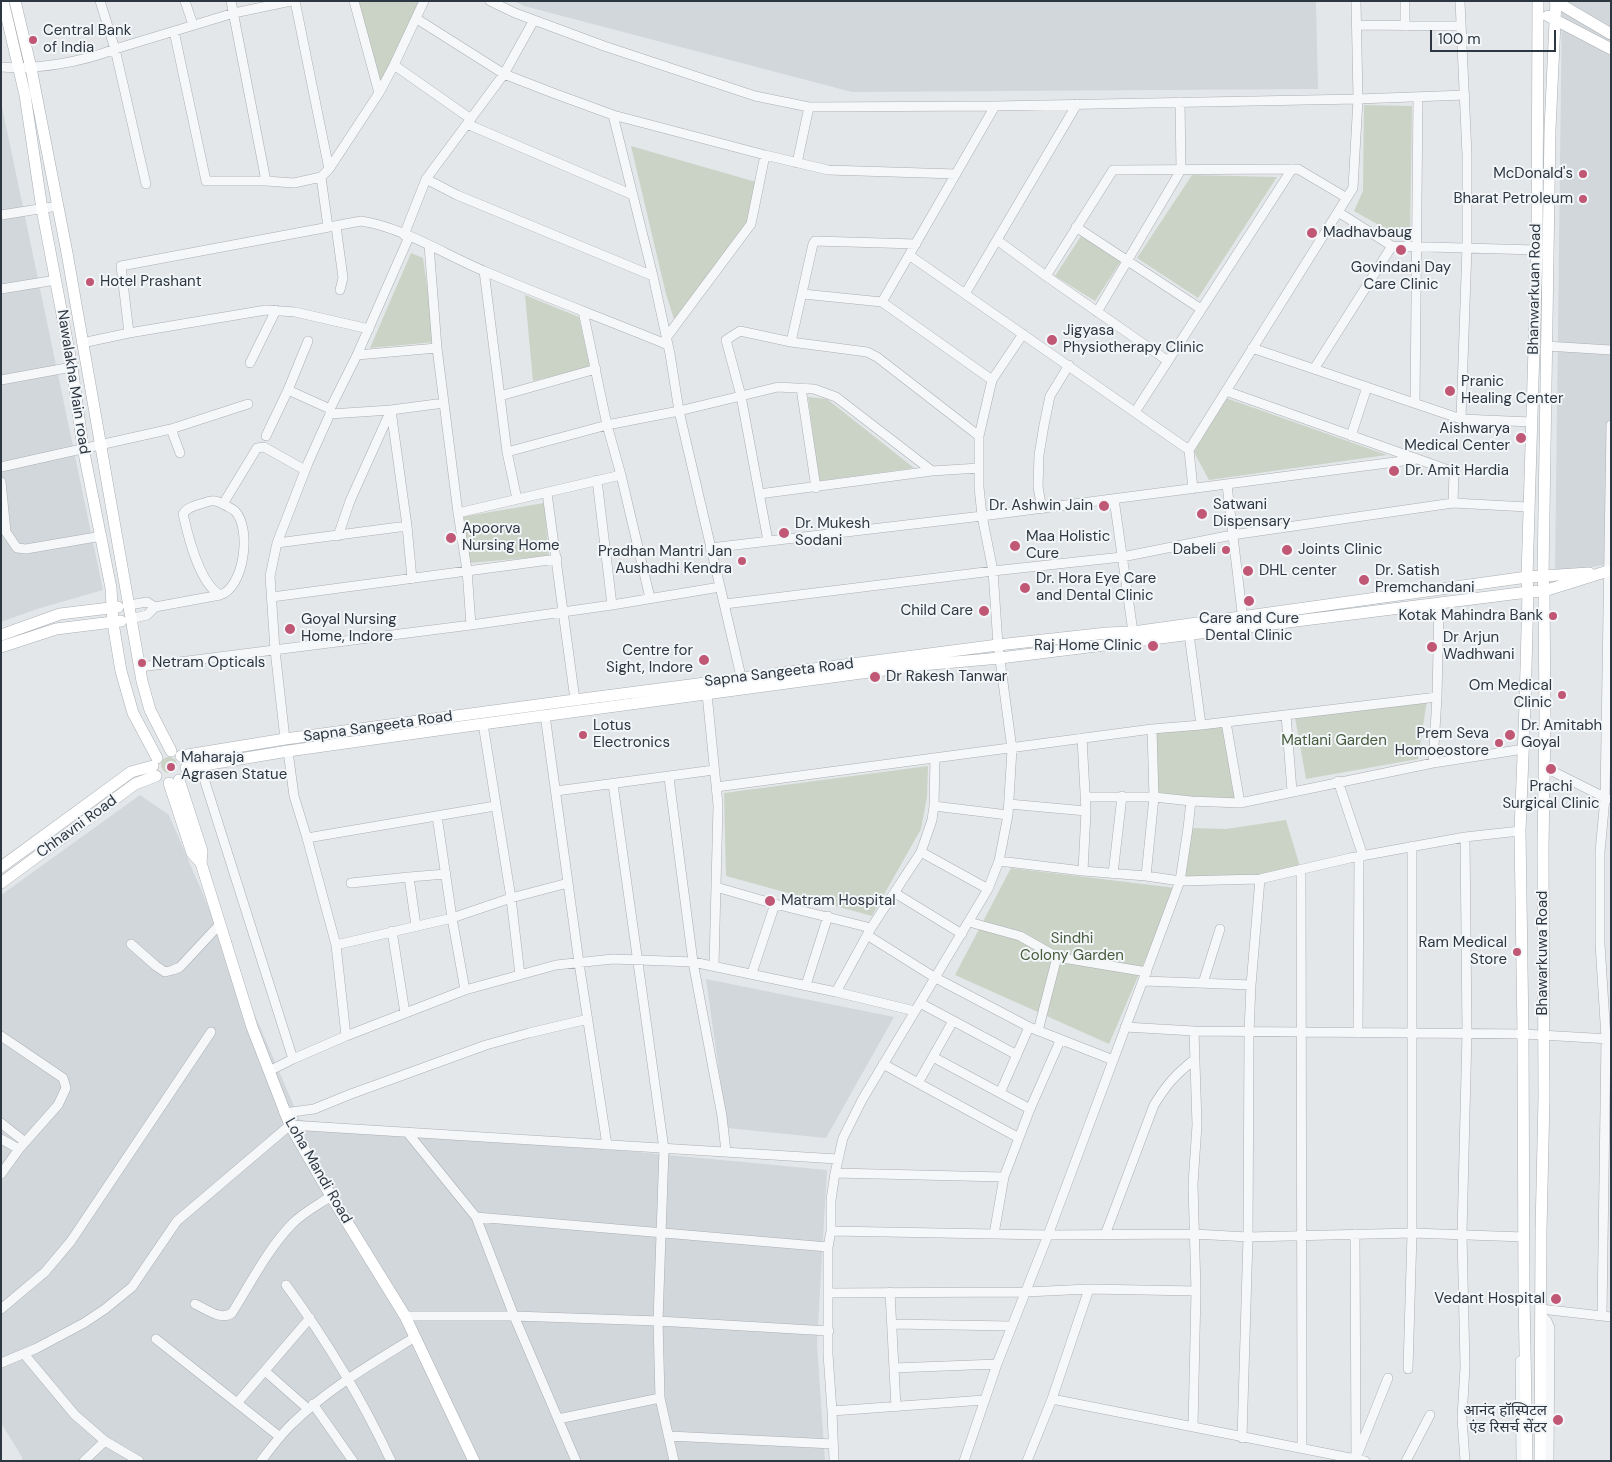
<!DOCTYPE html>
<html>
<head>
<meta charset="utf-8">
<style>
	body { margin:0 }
	#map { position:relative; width:1612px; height:1462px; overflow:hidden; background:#e4e7ea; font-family:"DM Sans",sans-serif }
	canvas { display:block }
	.frame { position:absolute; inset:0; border:2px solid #2d3741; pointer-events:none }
	.scale { position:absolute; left:1430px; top:30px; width:126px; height:22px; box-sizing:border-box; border:2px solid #2d3741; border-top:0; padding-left:6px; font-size:15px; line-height:18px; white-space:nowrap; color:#2d3741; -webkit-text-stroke:4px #f3f6f8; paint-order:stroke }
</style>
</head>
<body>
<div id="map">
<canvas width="1612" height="1462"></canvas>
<div class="frame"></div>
<div class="scale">100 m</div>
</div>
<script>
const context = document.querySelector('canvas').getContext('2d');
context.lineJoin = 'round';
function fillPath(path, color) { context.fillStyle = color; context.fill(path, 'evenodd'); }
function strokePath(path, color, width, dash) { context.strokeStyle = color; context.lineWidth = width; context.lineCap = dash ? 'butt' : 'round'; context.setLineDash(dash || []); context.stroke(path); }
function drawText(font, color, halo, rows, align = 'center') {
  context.font = font + ' "DM Sans","Noto Sans Devanagari",sans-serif'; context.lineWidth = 4; context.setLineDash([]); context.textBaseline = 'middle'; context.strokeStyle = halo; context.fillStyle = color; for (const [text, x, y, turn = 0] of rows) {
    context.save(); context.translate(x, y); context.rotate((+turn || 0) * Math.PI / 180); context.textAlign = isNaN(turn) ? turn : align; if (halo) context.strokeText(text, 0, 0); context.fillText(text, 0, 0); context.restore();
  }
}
fillPath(new Path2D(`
	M 514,1 L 1316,1 L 1318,89 L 852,92 L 524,6 Z
	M 1562,1 L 1611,1 L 1611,564 L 1555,573 Z
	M 1,102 L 103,590 L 37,609 L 1,622 Z
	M 140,795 L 169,815 L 300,1120 L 827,1170 L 817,1344 L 825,1461 L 22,1461 L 22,1457 L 1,1423 L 1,895 Z
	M 706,979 L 894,1017 L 826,1138 L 727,1128 Z`), '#d2d7dc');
fillPath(new Path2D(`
	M 354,1 L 424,1 L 379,93 Z
	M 1364,105 L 1412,106 L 1410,236 L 1402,238 L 1354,211 L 1363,191 Z
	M 631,146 L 756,182 L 750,222 L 674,319 L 666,294 Z
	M 1192,175 L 1277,177 L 1198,298 L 1137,258 Z
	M 1081,236 L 1121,261 L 1095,301 L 1055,276 Z
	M 411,253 L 423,258 L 435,342 L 370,348 Z
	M 525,295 L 579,317 L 590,367 L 533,381 Z
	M 808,397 L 827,399 L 914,468 L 819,481 Z
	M 1226,398 L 1387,455 L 1209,480 L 1194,452 Z
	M 544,503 L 549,556 L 469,563 L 461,517 Z
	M 1427,700 L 1418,759 L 1306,779 L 1294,712 Z
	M 1226,722 L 1240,803 L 1154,797 L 1152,729 Z
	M161 765a8 8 0 1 1 16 0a8 8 0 1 1-16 0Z
	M 928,766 L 927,797 L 921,829 L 872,916 L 726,876 L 724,793 Z
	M 1286,820 L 1301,870 L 1260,879 L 1180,881 L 1189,828 L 1226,829 Z
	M 1011,868 L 1176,888 L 1109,1044 L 955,975 Z`), '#cbd3c6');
const street = new Path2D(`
	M 100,1 L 115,49 L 146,184
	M 185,1 L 193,25
	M 231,1 L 266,181
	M 295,1 L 329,169
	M 354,1 L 379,93
	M 490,1 L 515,13 L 604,46 L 755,96 L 809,107 L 995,106 L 1358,99 L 1465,95
	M 1460,1 L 1467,155 L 1467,247 L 1461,419
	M 417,19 L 504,74 L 553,93 L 613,115 L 765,155 L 828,170 L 956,174
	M 1357,25 L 1461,26
	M 1405,26 L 1405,1
	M 174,31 L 206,181 L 266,181 L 294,183 L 321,177 L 329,169 L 379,93 L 394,65 L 424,1
	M 394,65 L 471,119
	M 1,67 C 36,70 82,62 115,49 L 234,13 L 291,1
	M 613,115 L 653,276 L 670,354 L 679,411 L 743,685
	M 467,124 L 633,195
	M 797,163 L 809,107
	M 321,177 L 328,227
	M 426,179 L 457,195 L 653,276
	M 1338,212 L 1392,246 L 1537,250
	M 1,215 L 58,206
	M 336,226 L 343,278 L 340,290
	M 1076,227 L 1201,309
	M 404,235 L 426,179 L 504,74 L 534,20
	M 997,240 L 1046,276 L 1168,361
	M 429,245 L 437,348 L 458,513 L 467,570 L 471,625
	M 909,255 L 1189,450
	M 484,271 L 507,452 L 517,499
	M 1046,276 L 1113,170 L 1298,169 L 1347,198
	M 1,289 L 56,280
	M 803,294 L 882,302 L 992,380
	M 965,294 L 1077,104
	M 882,302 L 995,106
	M 583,311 L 607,425 L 621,475 L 650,598
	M 1097,312 L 1181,170 L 1180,102
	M 129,333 L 121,266 L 361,221 C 402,227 446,255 484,271 C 545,297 607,320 668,345
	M 666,338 L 751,224 L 765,155
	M 791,342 L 813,244 L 815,241 L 916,244
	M 82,343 L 129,333 L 266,310 L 295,312 L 369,329
	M 1546,346 L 1611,350
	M 1252,348 L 1461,419 L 1532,422
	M 357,355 L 437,348
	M 250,363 L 276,310
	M 1314,369 L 1392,246
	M 1,380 L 72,367
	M 801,388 L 816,488
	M 288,390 L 330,409
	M 1226,391 L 1454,472 L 1453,503
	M 500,396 L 596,369
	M 1415,403 L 1418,97
	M 391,410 L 407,526 L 412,579
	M 1135,412 L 1292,169
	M 330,414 L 391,410 L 444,403
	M 171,429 L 180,453
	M 266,436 L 288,390 L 308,341
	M 1351,436 L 1367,387
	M 507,452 L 607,425 L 679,411 L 778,387 L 814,389 L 836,397 L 932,471
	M 1,467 L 171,429 L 248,404
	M 597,480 L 612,605
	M 1,482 L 6,532 L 17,548 L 26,549 L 102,536
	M 1227,485 L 1243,621
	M 1193,489 L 1189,450 L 1353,188 L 1358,99 L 1356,1
	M 547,493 L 575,700
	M 759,494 L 932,471 L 979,468
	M 1114,499 L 1133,632
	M 223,504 L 257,448 L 264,447 L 305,470
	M 1042,509 L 1038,487 L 1039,455 L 1044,425 L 1050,396 L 1069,365
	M 458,513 L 621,475
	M 338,536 L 350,501 L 391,410
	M 768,541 L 741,396 L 726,340 L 740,331 L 791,342 L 867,352 L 877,357 L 979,436
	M 277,543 L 407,526
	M 710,548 L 982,516 L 1418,459
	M 272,597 L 557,559
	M 725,604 L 993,571 L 1122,557 L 1232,535 L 1453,503 L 1528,507
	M 129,605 L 147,602 L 155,607 L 220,595 C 244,588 252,529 235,511 C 233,509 228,507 225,505 C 217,501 213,499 204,503 C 197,505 187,507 183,514 C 188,536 199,583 220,595
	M 130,619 L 147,615 L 155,607
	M 1189,634 L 1201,725
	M 140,667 L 471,625 L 612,605 L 720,587
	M 707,694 L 718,805 L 714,966
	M 545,715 L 579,963 L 607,1145
	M 1286,715 L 1292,791
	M 1226,722 L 1240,803
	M 483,724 L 511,898 L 520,975
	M 1082,738 L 1086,811 L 1083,871
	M 285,739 L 275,650 L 270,576 L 277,543 L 308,463 L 330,414 L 330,409 L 357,355 L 409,237
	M 288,751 L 294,796 L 307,838 L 336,945 L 346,1036
	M 1433,763 L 1437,697 L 1439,604
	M 200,766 L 293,1059
	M 1544,767 L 1608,799
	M 669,778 L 693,962 L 722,1116 L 726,1152
	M 1338,781 L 1363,856
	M 613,784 L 664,1149 L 658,1321 L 660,1398 L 674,1461
	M 716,787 L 1152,729 L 1201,725 L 1437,697
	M 556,791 L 714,770
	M 1085,797 L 1154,797 L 1191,801 L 1240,803 L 1433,763 L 1524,749
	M 1009,804 L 1086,811
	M 934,806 L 1008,815
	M 437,816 L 452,918 L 465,990
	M 307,838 L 495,806
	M 921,852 L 988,889
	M 999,861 L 1083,871 L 1146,876 L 1180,881 L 1260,879 L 1350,858 L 1465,837 L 1520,831
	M 1301,870 L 1302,1448
	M 1113,874 L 1122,796
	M 1146,876 L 1154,797 L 1152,729
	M 409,877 L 446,874
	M 351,883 L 409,877 L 416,926
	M 716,887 L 775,904 L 871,928
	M 895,893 L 962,934
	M 969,922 L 1020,936 L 1057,957 L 1147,972
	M 392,931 L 405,1013
	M 867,935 L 934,977 L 1029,1027 L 1113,1060
	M 131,944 L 156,966 L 165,972 L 173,970 L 180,967 L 220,924
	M 336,945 L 452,918 L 511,898 L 568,883
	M 752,973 L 775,904
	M 1144,981 L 1251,985
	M 1203,983 L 1220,929
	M 806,985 L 828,916
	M 836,992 L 871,928 L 921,852 L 932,820 L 934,806 L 935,758
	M 920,1003 L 1017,1055
	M 1125,1027 L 1194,1031 L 1523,1034 L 1610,1039
	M 1038,1031 L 1057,957
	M 1358,1033 L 1359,856
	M 1,1036 L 63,1078 L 66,1088 L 58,1105 L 19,1149 L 1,1174
	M 933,1057 L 1030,1109
	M 883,1064 L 1019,1138
	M 269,1071 L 293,1059 L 346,1036 L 465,990 L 556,965 L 613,959 L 693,962 L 836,992 L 915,1011
	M 918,1083 L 953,1021
	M 1000,1093 L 1029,1027
	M 284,1113 L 314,1109 L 351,1094 L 486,1045 L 529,1033 L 588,1019
	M 1,1123 L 25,1142
	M 407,1132 L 476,1217 L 514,1316 L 576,1461
	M 1,1139 L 19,1149
	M 835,1173 L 1004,1177
	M 476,1217 L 828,1247
	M 831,1231 L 1048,1235 L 1194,1234 L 1248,1237 L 1412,1233 L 1524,1237
	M 994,1234 L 1004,1177 L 1030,1109 L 1060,1041
	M 1355,1234 L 1356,1458
	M 1105,1235 L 1154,1105 C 1167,1084 1175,1075 1195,1059
	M 286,1285 C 327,1341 362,1399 391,1461
	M 890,1292 L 896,1407
	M 828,1293 L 1026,1292 L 1089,1289 L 1196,1291
	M 195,1304 C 206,1309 221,1321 232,1313 C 250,1284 269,1247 293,1223 C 304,1212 318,1205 331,1196
	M 1,1309 L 45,1272 L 71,1241 L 211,1032
	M 1541,1309 L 1611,1317
	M 1541,1315 L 1547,1321 L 1550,1328 L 1549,1461
	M 1602,1315 L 1606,1038 L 1600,944 L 1600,852 L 1605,798 L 1611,425
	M 405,1316 L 514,1316 L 658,1321 L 829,1331
	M 892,1324 L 1011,1326
	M 156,1339 L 280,1437
	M 24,1354 L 75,1415 L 105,1441
	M 1520,1361 L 1521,1461
	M 1,1363 L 37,1348 L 84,1323 L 105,1309 L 132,1287 L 177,1221 L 290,1125 L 837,1159
	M 894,1368 L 997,1364
	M 1408,1369 L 1412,1233 L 1412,846
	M 265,1371 L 308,1409
	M 1052,1399 L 1365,1461
	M 237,1403 L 310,1318
	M 313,1404 L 353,1461
	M 832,1411 L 984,1400
	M 558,1419 L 660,1398
	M 1193,1427 L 1196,1291 L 1193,1184 L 1197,1125 L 1194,1031
	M 669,1436 L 833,1444
	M 1242,1438 L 1248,1237 L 1249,1032 L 1251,985 L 1260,879
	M 1358,1453 L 1388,1378
	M 84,1461 L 105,1441 L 139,1461
	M 261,1461 C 271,1448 281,1434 293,1423 C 329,1388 373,1363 415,1337
	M 834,1461 L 832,1411 L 828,1354 L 828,1247 L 831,1231 L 831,1200 L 835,1173 L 843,1138 L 862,1100 L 899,1038 L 988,889 L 999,861 L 1008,815 L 1012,749 L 998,645 L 993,571 L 982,516 L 979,487 L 979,436 L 992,380 L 1023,334
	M 964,1461 L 997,1364 L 1048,1235 L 1180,881 L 1188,828 L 1191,801
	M 1027,1461 L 1052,1399 L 1089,1289
	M 1406,1461 L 1430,1415
	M 1465,1461 L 1462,1418 L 1465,1367 L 1462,1234 L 1467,1033 L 1465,837`);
const secondary = new Path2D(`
	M 3,1 L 25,95 L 42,209 L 72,367 L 83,448 L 111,588 L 113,623 L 121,671 L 133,713 L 157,758
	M 15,1 L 31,68 L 67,253 L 142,681 L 150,710 L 171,751
	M 1555,1 L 1611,34
	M 1556,1 L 1550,129 L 1543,576 L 1589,573
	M 1548,16 L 1611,49
	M 1,635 L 60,614 L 118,607
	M 1,647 L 56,629 L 121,621
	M 181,756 L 285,739 L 567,701 L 998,645 L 1107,633 L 1133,632 L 1527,577 L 1537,250 L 1538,1
	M 186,768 L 288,751 L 445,729 L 921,665 L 1000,658 L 1528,592 L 1525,706 L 1520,831 L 1523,1034 L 1524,1294 L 1527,1461
	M 179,780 L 202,851 L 201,863 L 252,1027 L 290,1125 L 331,1196 L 405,1316 L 474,1461
	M 169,783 L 192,853 L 201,863
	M 1,867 L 131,772 L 153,766
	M 1,883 L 135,784 L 156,776
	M 1540,1461 L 1541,1231 L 1544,1098 L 1543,848 L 1545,718 L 1544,591 L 1543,576 L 1527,577 L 1528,592 L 1544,591 L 1608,571`);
strokePath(street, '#a9afb4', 10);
strokePath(secondary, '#a9afb4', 12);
strokePath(street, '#f6f7f9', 9);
strokePath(secondary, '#fff', 11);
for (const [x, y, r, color] of [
	[33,40,5,"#c05775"],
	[1583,174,5,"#c05775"],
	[1583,199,5,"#c05775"],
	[1312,233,6,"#c05775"],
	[1401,250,6,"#c05775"],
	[90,282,5,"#c05775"],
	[1052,340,6,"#c05775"],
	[1450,391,6,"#c05775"],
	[1521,438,6,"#c05775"],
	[1394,471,6,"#c05775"],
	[1104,506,6,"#c05775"],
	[1202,514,6,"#c05775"],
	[784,533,6,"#c05775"],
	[451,538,6,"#c05775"],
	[1015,546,6,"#c05775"],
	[1226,550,5,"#c05775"],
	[1287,550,6,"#c05775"],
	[742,561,5,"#c05775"],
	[1248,571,6,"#c05775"],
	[1364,580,6,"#c05775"],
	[1025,588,6,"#c05775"],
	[1249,601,6,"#c05775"],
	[984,611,6,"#c05775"],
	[1553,616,5,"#c05775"],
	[290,629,6,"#c05775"],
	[1153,646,6,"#c05775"],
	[1432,647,6,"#c05775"],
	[704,660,6,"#c05775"],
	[142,663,5,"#c05775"],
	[875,677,6,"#c05775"],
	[1562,695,5,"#c05775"],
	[583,735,5,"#c05775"],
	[1510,735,6,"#c05775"],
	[1499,743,5,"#c05775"],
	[171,767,5,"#c05775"],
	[1551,769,6,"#c05775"],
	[770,901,6,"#c05775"],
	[1517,952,5,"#c05775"],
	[1556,1299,6,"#c05775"],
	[1558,1420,6,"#c05775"]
]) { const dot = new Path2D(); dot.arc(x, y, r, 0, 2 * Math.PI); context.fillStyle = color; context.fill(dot); strokePath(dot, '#f3f6f8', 2); }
drawText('15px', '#2d3741', '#f3f6f8', [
	["Central Bank",43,31],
	["of India",43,48],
	["McDonald's",1573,174,"right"],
	["Bharat Petroleum",1573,199,"right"],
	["Madhavbaug",1323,233],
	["Govindani Day",1401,268,"center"],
	["Care Clinic",1401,285,"center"],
	["Hotel Prashant",100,282],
	["Jigyasa",1063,331],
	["Physiotherapy Clinic",1063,348],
	["Pranic",1461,382],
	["Healing Center",1461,399],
	["Aishwarya",1510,429,"right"],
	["Medical Center",1510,446,"right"],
	["Dr. Amit Hardia",1405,471],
	["Satwani",1213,505],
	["Dispensary",1213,522],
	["Dr. Ashwin Jain",1093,506,"right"],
	["Dr. Mukesh",795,524],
	["Sodani",795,541],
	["Apoorva",462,529],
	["Nursing Home",462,546],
	["Maa Holistic",1026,537],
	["Cure",1026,554],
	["Dabeli",1216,550,"right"],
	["Joints Clinic",1298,550],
	["Pradhan Mantri Jan",732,552,"right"],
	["Aushadhi Kendra",732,569,"right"],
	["DHL center",1259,571],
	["Dr. Satish",1375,571],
	["Premchandani",1375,588],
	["Dr. Hora Eye Care",1036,579],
	["and Dental Clinic",1036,596],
	["Child Care",973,611,"right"],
	["Kotak Mahindra Bank",1543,616,"right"],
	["Care and Cure",1249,619,"center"],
	["Dental Clinic",1249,636,"center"],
	["Goyal Nursing",301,620],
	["Home, Indore",301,637],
	["Dr Arjun",1443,638],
	["Wadhwani",1443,655],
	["Raj Home Clinic",1142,646,"right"],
	["Centre for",693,651,"right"],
	["Sight, Indore",693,668,"right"],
	["Netram Opticals",152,663],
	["Dr Rakesh Tanwar",886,677],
	["Om Medical",1552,686,"right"],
	["Clinic",1552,703,"right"],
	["Lotus",593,726],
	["Electronics",593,743],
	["Dr. Amitabh",1521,726],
	["Goyal",1521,743],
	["Prem Seva",1489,734,"right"],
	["Homoeostore",1489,751,"right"],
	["Maharaja",181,758],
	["Agrasen Statue",181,775],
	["Prachi",1551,787,"center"],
	["Surgical Clinic",1551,804,"center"],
	["Matram Hospital",781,901],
	["Ram Medical",1507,943,"right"],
	["Store",1507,960,"right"],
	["Vedant Hospital",1545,1299,"right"],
	["आनंद हॉस्पिटल",1547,1411,"right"],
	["एंड रिसर्च सेंटर",1547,1428,"right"]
], 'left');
drawText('15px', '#2d3741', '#f3f6f8', [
	["Bhanwarkuan Road",1535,289,-89],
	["Nawalakha Main road",73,382,81],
	["Sapna Sangeeta Road",779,673,-7],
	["Sapna Sangeeta Road",378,727,-8],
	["Chhavni Road",77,827,-36],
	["Bhawarkuwa Road",1543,953,-90],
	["Loha Mandi Road",318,1171,60]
]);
drawText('15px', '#465b3c', '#f3f6f8', [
	["Matlani Garden",1334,741],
	["Sindhi",1072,939],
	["Colony Garden",1072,956]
]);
</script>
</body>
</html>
